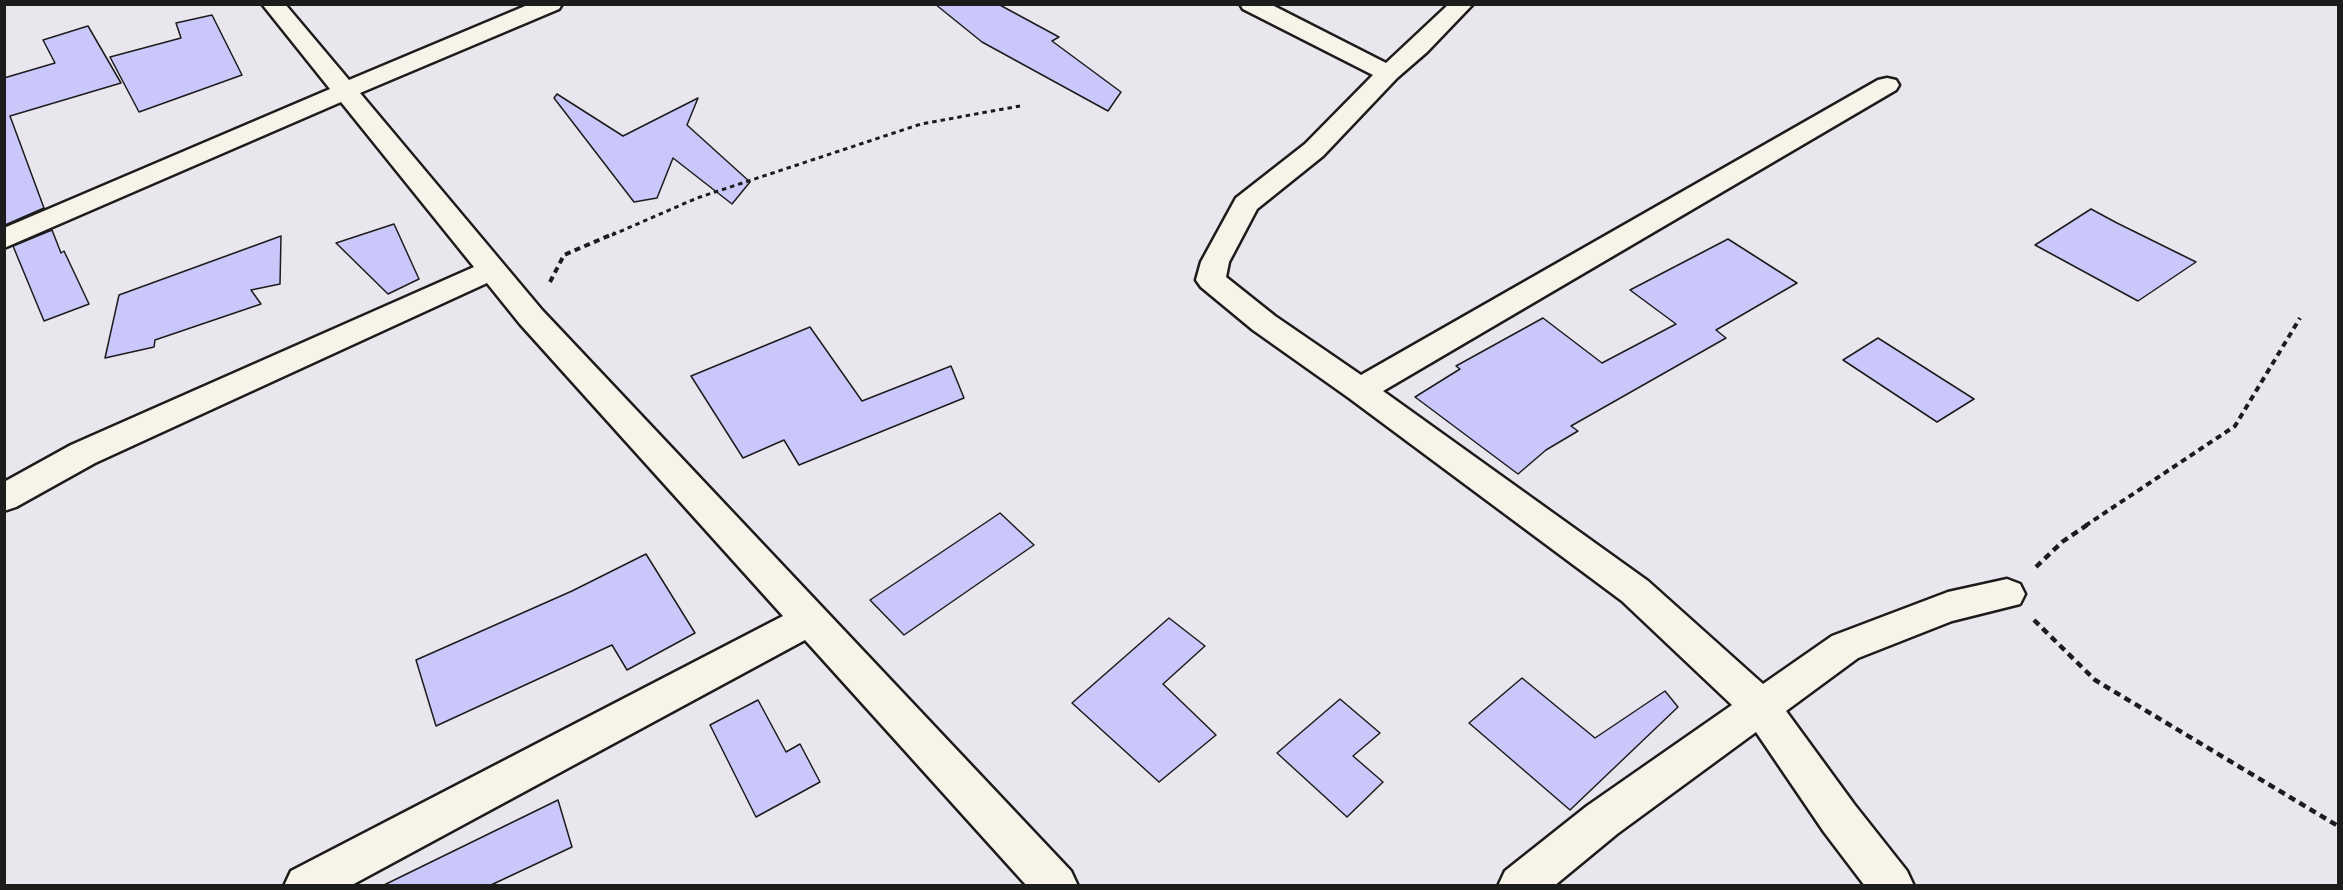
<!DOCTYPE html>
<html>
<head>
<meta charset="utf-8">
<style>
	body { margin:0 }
	#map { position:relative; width:2343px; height:890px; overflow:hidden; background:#eae6ee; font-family:"Balsamiq Sans",sans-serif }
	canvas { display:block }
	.frame { position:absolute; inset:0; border:6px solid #1c1c1c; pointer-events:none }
</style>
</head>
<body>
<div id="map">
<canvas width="2343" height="890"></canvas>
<div class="frame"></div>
</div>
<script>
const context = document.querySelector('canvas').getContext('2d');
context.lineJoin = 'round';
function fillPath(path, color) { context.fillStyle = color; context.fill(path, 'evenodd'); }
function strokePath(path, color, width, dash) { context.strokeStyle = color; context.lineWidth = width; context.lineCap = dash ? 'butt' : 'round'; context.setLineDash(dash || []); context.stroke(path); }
const building = new Path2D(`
	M 935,4 L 998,4 L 1059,37 L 1052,41 L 1121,92 L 1108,111 L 982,42 Z
	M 212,15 L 242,75 L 139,112 L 110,57 L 181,38 L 176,23 Z
	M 88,26 L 121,83 L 10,116 L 44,208 L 5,225 L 4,78 L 55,63 L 43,40 Z
	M 557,94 L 623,136 L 698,98 L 687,125 L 750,182 L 732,204 L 673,158 L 657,198 L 634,202 L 554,98 Z
	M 2091,209 L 2117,223 L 2196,262 L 2138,301 L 2035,245 Z
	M 394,224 L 419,279 L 388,294 L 336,243 Z
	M 52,230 L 61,253 L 64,251 L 89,304 L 44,321 L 13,246 Z
	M 281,236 L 280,284 L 251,290 L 261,304 L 155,340 L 154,347 L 105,358 L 119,295 Z
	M 1728,239 L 1797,283 L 1716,330 L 1726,338 L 1571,426 L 1578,431 L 1546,450 L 1518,474 L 1415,397 L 1460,369 L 1456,366 L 1543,318 L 1602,363 L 1676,324 L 1630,290 Z
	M 810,327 L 862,401 L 951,366 L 964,398 L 799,465 L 784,440 L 743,458 L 691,376 Z
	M 1878,338 L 1974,399 L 1937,422 L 1843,360 Z
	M 1000,513 L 1034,545 L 904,635 L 870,600 Z
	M 646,554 L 695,633 L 627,670 L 612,645 L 436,726 L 416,660 L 572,591 Z
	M 1169,618 L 1205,646 L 1163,684 L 1216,735 L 1159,782 L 1072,703 Z
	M 1522,678 L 1595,738 L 1665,691 L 1678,707 L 1570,810 L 1469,723 Z
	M 1340,699 L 1380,733 L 1353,756 L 1383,782 L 1347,817 L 1277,753 Z
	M 758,700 L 786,752 L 800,744 L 820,782 L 756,817 L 710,725 Z
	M 558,800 L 572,847 L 491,885 L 384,885 Z`);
fillPath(building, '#cac8fb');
strokePath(building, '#1c1c1c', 1.5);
const minor = new Path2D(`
	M 262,4 L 285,4 L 349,80 L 530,4 L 562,4 L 559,9 L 360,93 L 542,310 L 1071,871 L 1078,886 L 1027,886 L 805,640 L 350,886 L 284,886 L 291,871 L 783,616 L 520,324 L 487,283 L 95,463 L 16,507 L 4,511 L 4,482 L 71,445 L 474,267 L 341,102 L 4,248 L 4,228 L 330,89 Z
	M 1240,4 L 1270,4 L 1386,63 L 1449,4 L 1473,4 L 1427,52 L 1397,78 L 1323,156 L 1257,209 L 1229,262 L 1226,277 L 1275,316 L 1361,375 L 1878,80 L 1887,78 L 1896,80 L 1899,85 L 1896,90 L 1383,391 L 1648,581 L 1763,684 L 1832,636 L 1948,592 L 2007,579 L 2020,584 L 2025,594 L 2020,604 L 1952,621 L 1858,658 L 1786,711 L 1854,804 L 1907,871 L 1914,886 L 1865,886 L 1824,832 L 1756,732 L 1617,834 L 1554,886 L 1498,886 L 1505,871 L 1587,806 L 1732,705 L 1622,601 L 1349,398 L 1253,330 L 1201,287 L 1196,280 L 1201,262 L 1236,198 L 1305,144 L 1373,75 L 1243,9 Z`);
strokePath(minor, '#1c1c1c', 5);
strokePath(new Path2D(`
	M 612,235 L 697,198 L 921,124 L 1020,106`), '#1c1c1c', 3, [4.5, 4]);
strokePath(new Path2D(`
	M 550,282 L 564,255 L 615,233
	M 2085,526 L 2235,426 L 2300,318`), '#1c1c1c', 4, [6, 4.5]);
strokePath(new Path2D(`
	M 2036,567 L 2062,542 L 2087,525
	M 2034,620 L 2095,680 L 2338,826`), '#1c1c1c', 4.5, [7, 5]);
fillPath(minor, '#f7f3e8');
</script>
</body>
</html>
